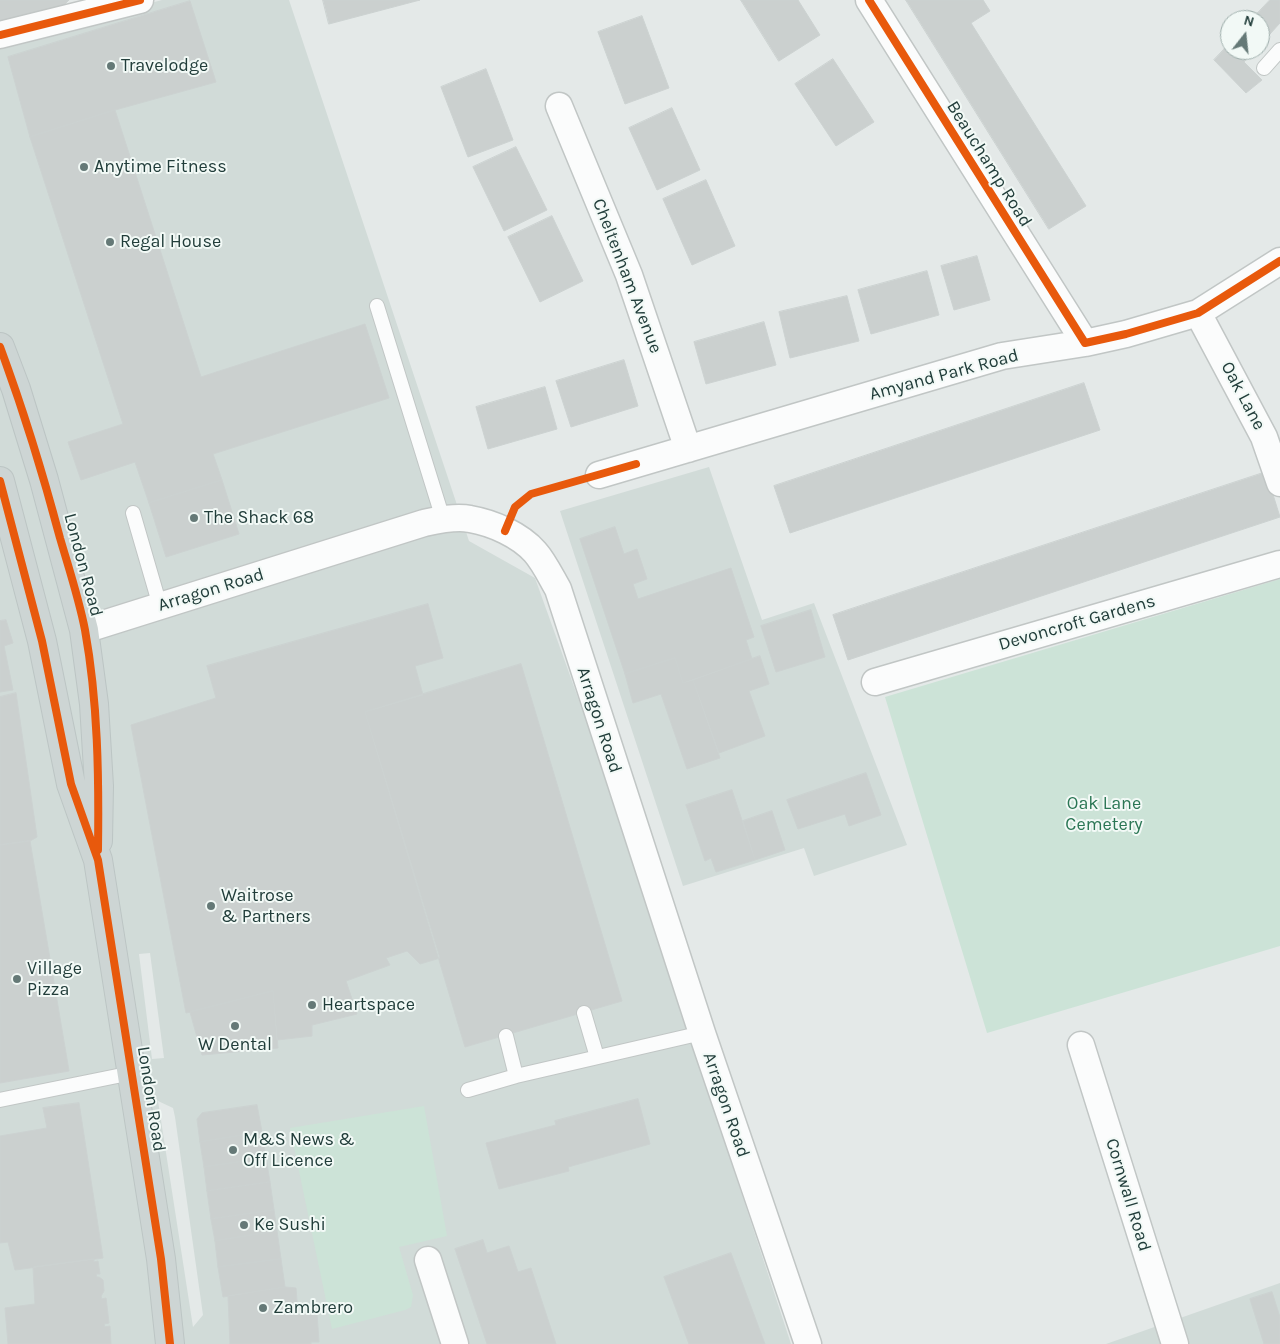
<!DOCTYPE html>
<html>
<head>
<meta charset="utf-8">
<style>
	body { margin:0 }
	#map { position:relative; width:1280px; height:1344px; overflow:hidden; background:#e4e9e8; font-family:Karla,sans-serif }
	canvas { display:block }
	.north { position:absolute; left:1220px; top:10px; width:50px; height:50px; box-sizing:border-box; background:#f2f9f6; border:1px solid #9eaeab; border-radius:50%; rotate:16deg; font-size:14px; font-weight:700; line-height:20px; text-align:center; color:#213d3a }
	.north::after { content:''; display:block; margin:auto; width:18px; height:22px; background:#657977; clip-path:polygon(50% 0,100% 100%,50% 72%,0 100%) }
</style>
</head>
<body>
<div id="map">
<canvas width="1280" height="1344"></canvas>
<div class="north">N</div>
</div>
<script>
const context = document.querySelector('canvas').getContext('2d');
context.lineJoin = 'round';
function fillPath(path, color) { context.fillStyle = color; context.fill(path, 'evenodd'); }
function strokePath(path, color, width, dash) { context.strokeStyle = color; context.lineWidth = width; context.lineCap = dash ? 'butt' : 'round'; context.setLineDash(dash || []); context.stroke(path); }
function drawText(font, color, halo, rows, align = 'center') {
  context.font = font + ' Karla,sans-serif'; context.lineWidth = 4; context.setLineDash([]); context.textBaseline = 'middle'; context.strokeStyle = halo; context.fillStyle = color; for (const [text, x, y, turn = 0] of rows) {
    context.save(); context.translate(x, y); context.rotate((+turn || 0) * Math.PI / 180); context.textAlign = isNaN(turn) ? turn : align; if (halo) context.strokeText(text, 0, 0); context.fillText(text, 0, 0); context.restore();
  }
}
fillPath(new Path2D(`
	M 162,0 L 289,0 L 469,541 L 535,578 L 661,929 L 701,1070 L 791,1344 L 0,1344 L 0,43 ZM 150,953 L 164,1058 L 152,1059 L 139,954 ZM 158,1101 L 173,1108 L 175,1117 L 203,1315 L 193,1327 Z
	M 709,467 L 762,620 L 814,603 L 907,845 L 814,876 L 804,848 L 683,886 L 560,511 Z
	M 1280,1283 L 1280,1344 L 1106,1344 Z`), '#d1dbd8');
fillPath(new Path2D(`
	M 1280,579 L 1280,946 L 987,1033 L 885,697 Z
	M 424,1106 L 447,1236 L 399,1247 L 413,1295 L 411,1307 L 405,1310 L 332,1329 L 290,1128 Z`), '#cce3d7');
const building = new Path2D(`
	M 0,0 L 69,0 L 58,11 L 0,22 Z
	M 323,0 L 420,0 L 329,24 Z
	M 741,0 L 798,0 L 820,35 L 779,61 Z
	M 906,0 L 983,0 L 990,11 L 971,23 L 1086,206 L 1049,229 Z
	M 1270,0 L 1280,0 L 1280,23 L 1260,45 L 1260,20 L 1251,20 Z
	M 190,1 L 216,82 L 115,110 L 30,137 L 8,57 Z
	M 642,16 L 669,88 L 625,104 L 598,32 Z
	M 1230,43 L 1230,50 L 1255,50 L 1244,62 L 1262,80 L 1246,93 L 1214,60 Z
	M 833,59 L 874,122 L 836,146 L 795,84 Z
	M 486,69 L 513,140 L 468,157 L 441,87 Z
	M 672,108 L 700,170 L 657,190 L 629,128 Z
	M 115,110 L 201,377 L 365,324 L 389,398 L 213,454 L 222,480 L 149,503 L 135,462 L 81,480 L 68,442 L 123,424 L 30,137 Z
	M 516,147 L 547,210 L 504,231 L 473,167 Z
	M 706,180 L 735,246 L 692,265 L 663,199 Z
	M 552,216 L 583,281 L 540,302 L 508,237 Z
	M 977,256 L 990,300 L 954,310 L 941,266 Z
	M 927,271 L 939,315 L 871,334 L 858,290 Z
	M 847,296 L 859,341 L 790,358 L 779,312 Z
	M 764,322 L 776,365 L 706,384 L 694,342 Z
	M 624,360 L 638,406 L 571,427 L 556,381 Z
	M 1084,383 L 1100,430 L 790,533 L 774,486 Z
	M 545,387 L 557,429 L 488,449 L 476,407 Z
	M 1266,472 L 1280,517 L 848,660 L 833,615 Z
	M 222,480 L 239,534 L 166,557 L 149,503 Z
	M 615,527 L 624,554 L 637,549 L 647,579 L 633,584 L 638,599 L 731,568 L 754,637 L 746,640 L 752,659 L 683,683 L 675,658 L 625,674 L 580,539 Z
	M 428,604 L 443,658 L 415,666 L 423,695 L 365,712 L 440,958 L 420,964 L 407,951 L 386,958 L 390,965 L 346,981 L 357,1014 L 312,1025 L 312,1036 L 277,1040 L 273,991 L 186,1013 L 131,725 L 216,698 L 207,666 Z
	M 811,610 L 825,657 L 776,672 L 761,626 Z
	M 6,620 L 13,643 L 4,646 L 13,690 L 0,692 L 0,621 Z
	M 760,656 L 769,684 L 749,691 L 765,736 L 719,753 L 693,680 Z
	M 675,658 L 683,683 L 693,680 L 720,758 L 687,769 L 661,694 L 633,703 L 625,674 Z
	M 521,664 L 622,1001 L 465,1047 L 365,712 Z
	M 16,693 L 37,837 L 30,841 L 0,845 L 0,697 Z
	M 866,773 L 881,815 L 849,826 L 845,814 L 798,829 L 787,800 Z
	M 732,790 L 755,860 L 716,872 L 711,858 L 705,861 L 686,805 Z
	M 772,811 L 785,850 L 755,860 L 743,821 Z
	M 30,841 L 69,1071 L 0,1083 L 0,845 Z
	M 273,991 L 278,1048 L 202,1055 L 190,1012 Z
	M 638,1099 L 650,1144 L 568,1167 L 569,1171 L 499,1189 L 486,1143 L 556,1125 L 555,1121 Z
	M 79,1103 L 103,1258 L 15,1270 L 8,1242 L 0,1243 L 0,1136 L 47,1128 L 43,1108 Z
	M 257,1105 L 262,1132 L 200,1142 L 197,1119 L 202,1113 Z
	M 262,1132 L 266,1158 L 204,1167 L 200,1142 Z
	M 266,1158 L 270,1182 L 207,1191 L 204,1167 Z
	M 270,1182 L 274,1210 L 211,1219 L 207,1191 Z
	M 274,1210 L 277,1231 L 215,1241 L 211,1219 Z
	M 277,1231 L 281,1259 L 218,1267 L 215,1241 Z
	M 483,1240 L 487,1253 L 509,1246 L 518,1272 L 531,1268 L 556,1344 L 487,1344 L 455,1249 Z
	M 731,1253 L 765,1344 L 689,1344 L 664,1277 Z
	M 94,1259 L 94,1262 L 98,1261 L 100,1274 L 96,1274 L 97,1277 L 99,1277 L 103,1280 L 104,1291 L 101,1296 L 102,1299 L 106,1298 L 109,1323 L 104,1324 L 105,1327 L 110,1326 L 111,1344 L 8,1344 L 5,1308 L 35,1304 L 33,1267 Z
	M 281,1259 L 285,1287 L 223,1297 L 218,1267 Z
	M 285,1287 L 296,1288 L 298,1315 L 317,1314 L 319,1342 L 311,1342 L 311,1344 L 230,1344 L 228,1296 Z
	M 1272,1292 L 1280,1317 L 1280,1344 L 1264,1344 L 1250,1299 Z`);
fillPath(building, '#cbd0cf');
strokePath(building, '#ccd2d1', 1);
const service = new Path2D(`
	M 1264,68 L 1280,50
	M 377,306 L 443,519
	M 133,513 L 160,606
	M 584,1013 L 597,1057
	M 506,1036 L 516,1076
	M 468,1090 L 516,1076 L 702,1033
	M 0,1100 L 132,1073`);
const minor = new Path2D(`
	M 869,0 L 1085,343
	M 0,35 L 140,0
	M 559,106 L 629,275 L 688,449
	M 1198,313 L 1264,437 L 1280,483
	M 599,475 L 1002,356 L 1085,343 L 1126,334 L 1198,313 L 1280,261
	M 84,630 L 424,523 C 438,520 456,516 470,519 C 493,523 520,535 535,552 C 544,562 551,577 558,589 L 702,1033 L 808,1344
	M 875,682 L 1280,564
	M 1081,1045 L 1175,1344
	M 428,1260 L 455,1344`);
const primary = new Path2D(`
	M 0,347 L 16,389 L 44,480 L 84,630 L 94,704 L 99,786 L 98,841
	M 0,481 L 42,641 L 71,784 L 98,860 L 161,1259 L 170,1344`);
strokePath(service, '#c1c6c5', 16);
strokePath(minor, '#c1c6c5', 29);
strokePath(primary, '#bcc5c4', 30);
strokePath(service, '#fbfcfc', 14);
strokePath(minor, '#fbfcfc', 26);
strokePath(primary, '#cdd5d4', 28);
strokePath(new Path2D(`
	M 869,0 L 1085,343 L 1126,334 L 1198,313 L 1280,261
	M 0,35 L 140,0
	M 0,347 C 23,409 43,474 60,538 C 69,569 79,599 85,630 C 98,702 99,777 98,850
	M 0,481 L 42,641 L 71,784 L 98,860 L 161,1259 L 170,1344
	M 505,531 L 515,507 L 531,494 L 636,464`), '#e8590c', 8);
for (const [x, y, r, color] of [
	[111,66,5,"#657977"],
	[84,167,5,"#657977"],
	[110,242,5,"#657977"],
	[194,518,5,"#657977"],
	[211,906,5,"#657977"],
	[17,979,5,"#657977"],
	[312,1005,5,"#657977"],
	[235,1026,5,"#657977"],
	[233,1150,5,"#657977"],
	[244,1225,5,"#657977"],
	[263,1308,5,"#657977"]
]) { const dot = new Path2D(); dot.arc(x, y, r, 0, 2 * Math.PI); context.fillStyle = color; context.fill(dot); strokePath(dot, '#f2f9f6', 2); }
drawText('18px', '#213d3a', '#f2f9f6', [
	["Travelodge",121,66],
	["Anytime Fitness",94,167],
	["Regal House",120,242],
	["The Shack 68",204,518],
	["Waitrose",221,896],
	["& Partners",221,917],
	["Village",27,969],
	["Pizza",27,990],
	["Heartspace",322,1005],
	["W Dental",235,1045,"center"],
	["M&S News &",243,1140],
	["Off Licence",243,1161],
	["Ke Sushi",254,1225],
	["Zambrero",273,1308]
], 'left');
drawText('18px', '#213d3a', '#f2f9f6', [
	["Beauchamp Road",989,164,58],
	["Cheltenham Avenue",627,276,69],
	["Amyand Park Road",944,375,-15],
	["Oak Lane",1243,396,62],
	["London Road",83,565,75],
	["Arragon Road",211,590,-17],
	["Devoncroft Gardens",1077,623,-16],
	["Arragon Road",599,720,72],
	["London Road",151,1099,81],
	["Arragon Road",726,1105,71],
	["Cornwall Road",1128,1195,73]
]);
drawText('18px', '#2a7654', '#f2f9f6', [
	["Oak Lane",1104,804],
	["Cemetery",1104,825]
]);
</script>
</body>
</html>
